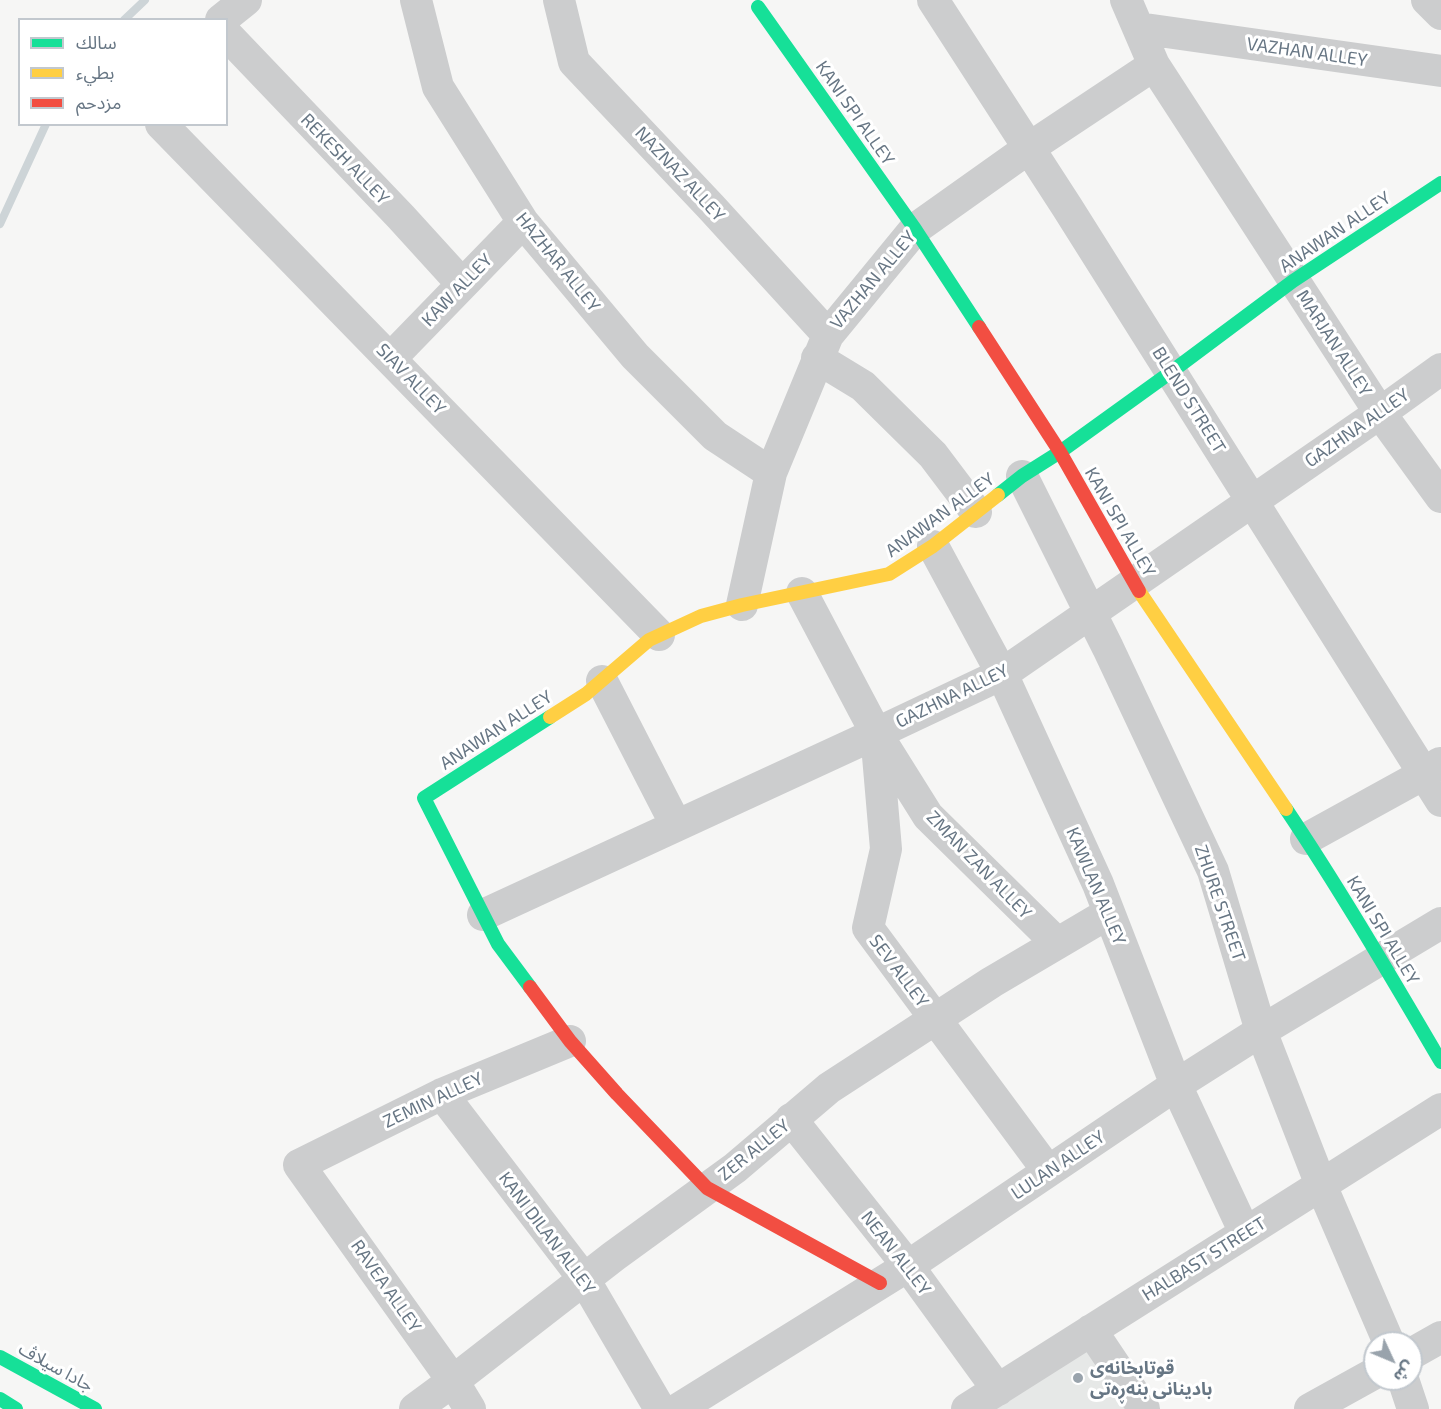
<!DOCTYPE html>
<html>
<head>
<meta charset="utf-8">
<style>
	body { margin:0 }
	#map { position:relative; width:1441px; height:1409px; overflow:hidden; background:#f6f6f5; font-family:"Exo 2","Noto Sans Arabic",sans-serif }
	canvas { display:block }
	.legend { position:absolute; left:18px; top:18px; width:210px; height:108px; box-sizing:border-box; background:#fff; border:2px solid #c2c8ce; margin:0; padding:8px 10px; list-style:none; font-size:18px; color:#677684 }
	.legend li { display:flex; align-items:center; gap:12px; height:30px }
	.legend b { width:30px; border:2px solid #c2c8ce }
	.north { position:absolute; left:1363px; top:1331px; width:60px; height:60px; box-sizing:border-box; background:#fff; border:2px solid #c2c8ce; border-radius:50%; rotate:134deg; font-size:16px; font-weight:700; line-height:24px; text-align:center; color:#677684 }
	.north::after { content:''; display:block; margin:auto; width:21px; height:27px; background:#99a3ac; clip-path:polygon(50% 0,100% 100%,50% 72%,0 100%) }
</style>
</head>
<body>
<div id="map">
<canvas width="1441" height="1409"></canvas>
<ul class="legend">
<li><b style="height:8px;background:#16e098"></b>سالك</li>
<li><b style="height:8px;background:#ffcf43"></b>بطيء</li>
<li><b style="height:8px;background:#f24e42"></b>مزدحم</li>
</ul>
<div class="north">ش</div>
</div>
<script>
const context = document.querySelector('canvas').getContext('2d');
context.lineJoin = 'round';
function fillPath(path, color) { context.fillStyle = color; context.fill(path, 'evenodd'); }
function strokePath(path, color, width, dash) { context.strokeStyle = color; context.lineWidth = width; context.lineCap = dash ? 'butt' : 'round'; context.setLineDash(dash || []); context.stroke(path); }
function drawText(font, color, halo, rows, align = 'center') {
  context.font = font + ' "Exo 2","Noto Sans Arabic",sans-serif'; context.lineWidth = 6; context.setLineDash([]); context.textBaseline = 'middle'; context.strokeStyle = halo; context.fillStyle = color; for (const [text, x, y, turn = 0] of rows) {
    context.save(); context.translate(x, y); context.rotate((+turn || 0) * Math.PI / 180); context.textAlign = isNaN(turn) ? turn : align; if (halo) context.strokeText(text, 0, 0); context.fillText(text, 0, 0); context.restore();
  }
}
fillPath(new Path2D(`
	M 1094,1346 L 1135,1409 L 991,1409 Z`), '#e6e8e7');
strokePath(new Path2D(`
	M 124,20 L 145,0
	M 0,224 L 46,124`), '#cdd4d7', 8);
strokePath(new Path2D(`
	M 416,0 L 438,87 L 523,222 L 635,356 L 715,436 L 771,473
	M 559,0 L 574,62 L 711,207 L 828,335
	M 933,0 L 1067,207 L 1441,801
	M 1126,0 L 1154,65 L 1380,413 L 1441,497
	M 1427,0 L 1441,14
	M 221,20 L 246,0
	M 1138,28 L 1441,71
	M 226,34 L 401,217 L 462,284
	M 161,124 L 659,635
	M 817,358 L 863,386 L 933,455 L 976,512
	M 390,359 L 523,222
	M 1022,476 L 1108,648 L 1213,871 L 1261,1031 L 1321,1185 L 1389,1343
	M 933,546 L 1002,674 L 1098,884 L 1176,1085 L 1245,1233
	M 802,593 L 876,733 L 928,816 L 1057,943
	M 742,605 L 771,473 L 828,335 L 915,229 L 1029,148 L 1154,65
	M 602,681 L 676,825
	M 876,733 L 886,849 L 868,928 L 1048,1171
	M 1306,839 L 1424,774 L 1440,763
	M 483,915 L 858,742 L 1002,674 L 1380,413 L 1441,369
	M 442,1094 L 584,1279 L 660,1409
	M 791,1119 L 908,1266 L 998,1390
	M 1091,1330 L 1144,1409
	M 1411,1354 L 1441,1337
	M 1403,1379 L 1413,1409
	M 415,1409 L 453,1381 L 614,1256 L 735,1168 L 829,1088 L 992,982 L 1109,913
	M 470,1409 L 453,1381 L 299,1165 L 442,1094 L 570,1041
	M 678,1409 L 908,1266 L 1176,1085 L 1261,1031 L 1441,923
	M 967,1409 L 1441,1109
	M 1310,1409 L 1375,1373`), '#cccdce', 32);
strokePath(new Path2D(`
	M 758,7 L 915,229 L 979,327
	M 998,495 L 1022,476 L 1060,452 L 1171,372 L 1293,281 L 1441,183
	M 1286,809 C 1341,891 1391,977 1441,1062
	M 530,987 L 498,944 L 424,798 L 550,717
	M 0,1357 L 95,1409
	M 0,1399 L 16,1409`), '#16e098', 14);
strokePath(new Path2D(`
	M 1139,591 L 1286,809
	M 550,717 L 586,694 L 649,640 L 701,616 L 742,605 L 889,574 L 933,546 L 998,495`), '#ffcf43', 14);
strokePath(new Path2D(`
	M 979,327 L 1060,452 L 1139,591
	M 530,987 L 570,1041 L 617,1094 L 707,1188 L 880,1283`), '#f24e42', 14);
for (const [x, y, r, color] of [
	[1078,1378,6,"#99a3ac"]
]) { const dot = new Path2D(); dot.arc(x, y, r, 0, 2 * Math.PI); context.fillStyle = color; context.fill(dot); strokePath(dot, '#fff', 2); }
drawText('18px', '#677684', '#fff', [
	["VAZHAN ALLEY",1307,52,8],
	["KANI SPI ALLEY",855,113,55],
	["REKESH ALLEY",345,159,46],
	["NAZNAZ ALLEY",680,174,47],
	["ANAWAN ALLEY",1335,232,-34],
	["HAZHAR ALLEY",558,262,51],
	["VAZHAN ALLEY",873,280,-50],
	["KAW ALLEY",457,290,-46],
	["MARJAN ALLEY",1334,343,57],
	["SIAV ALLEY",411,379,46],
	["BLEND STREET",1189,400,58],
	["GAZHNA ALLEY",1357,428,-35],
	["ANAWAN ALLEY",940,515,-36],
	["KANI SPI ALLEY",1120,522,60],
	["GAZHNA ALLEY",952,696,-26],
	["ANAWAN ALLEY",496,730,-33],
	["ZMAN ZAN ALLEY",979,865,46],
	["KAWLAN ALLEY",1096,886,67],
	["ZHURE STREET",1220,903,71],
	["KANI SPI ALLEY",1383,930,59],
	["SEV ALLEY",899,971,53],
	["ZEMIN ALLEY",433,1100,-25],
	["ZER ALLEY",754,1150,-39],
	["LULAN ALLEY",1058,1165,-34],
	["KANI DILAN ALLEY",547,1233,53],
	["NEAN ALLEY",896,1253,52],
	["HALBAST STREET",1204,1259,-32],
	["RAVEA ALLEY",386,1286,55],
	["جادا سیلاڤ",56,1367,29]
]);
drawText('bold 18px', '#677684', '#fff', [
	["قوتابخانەی",1090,1368],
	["بادینانی بنەڕەتی",1090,1389]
], 'left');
</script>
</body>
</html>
